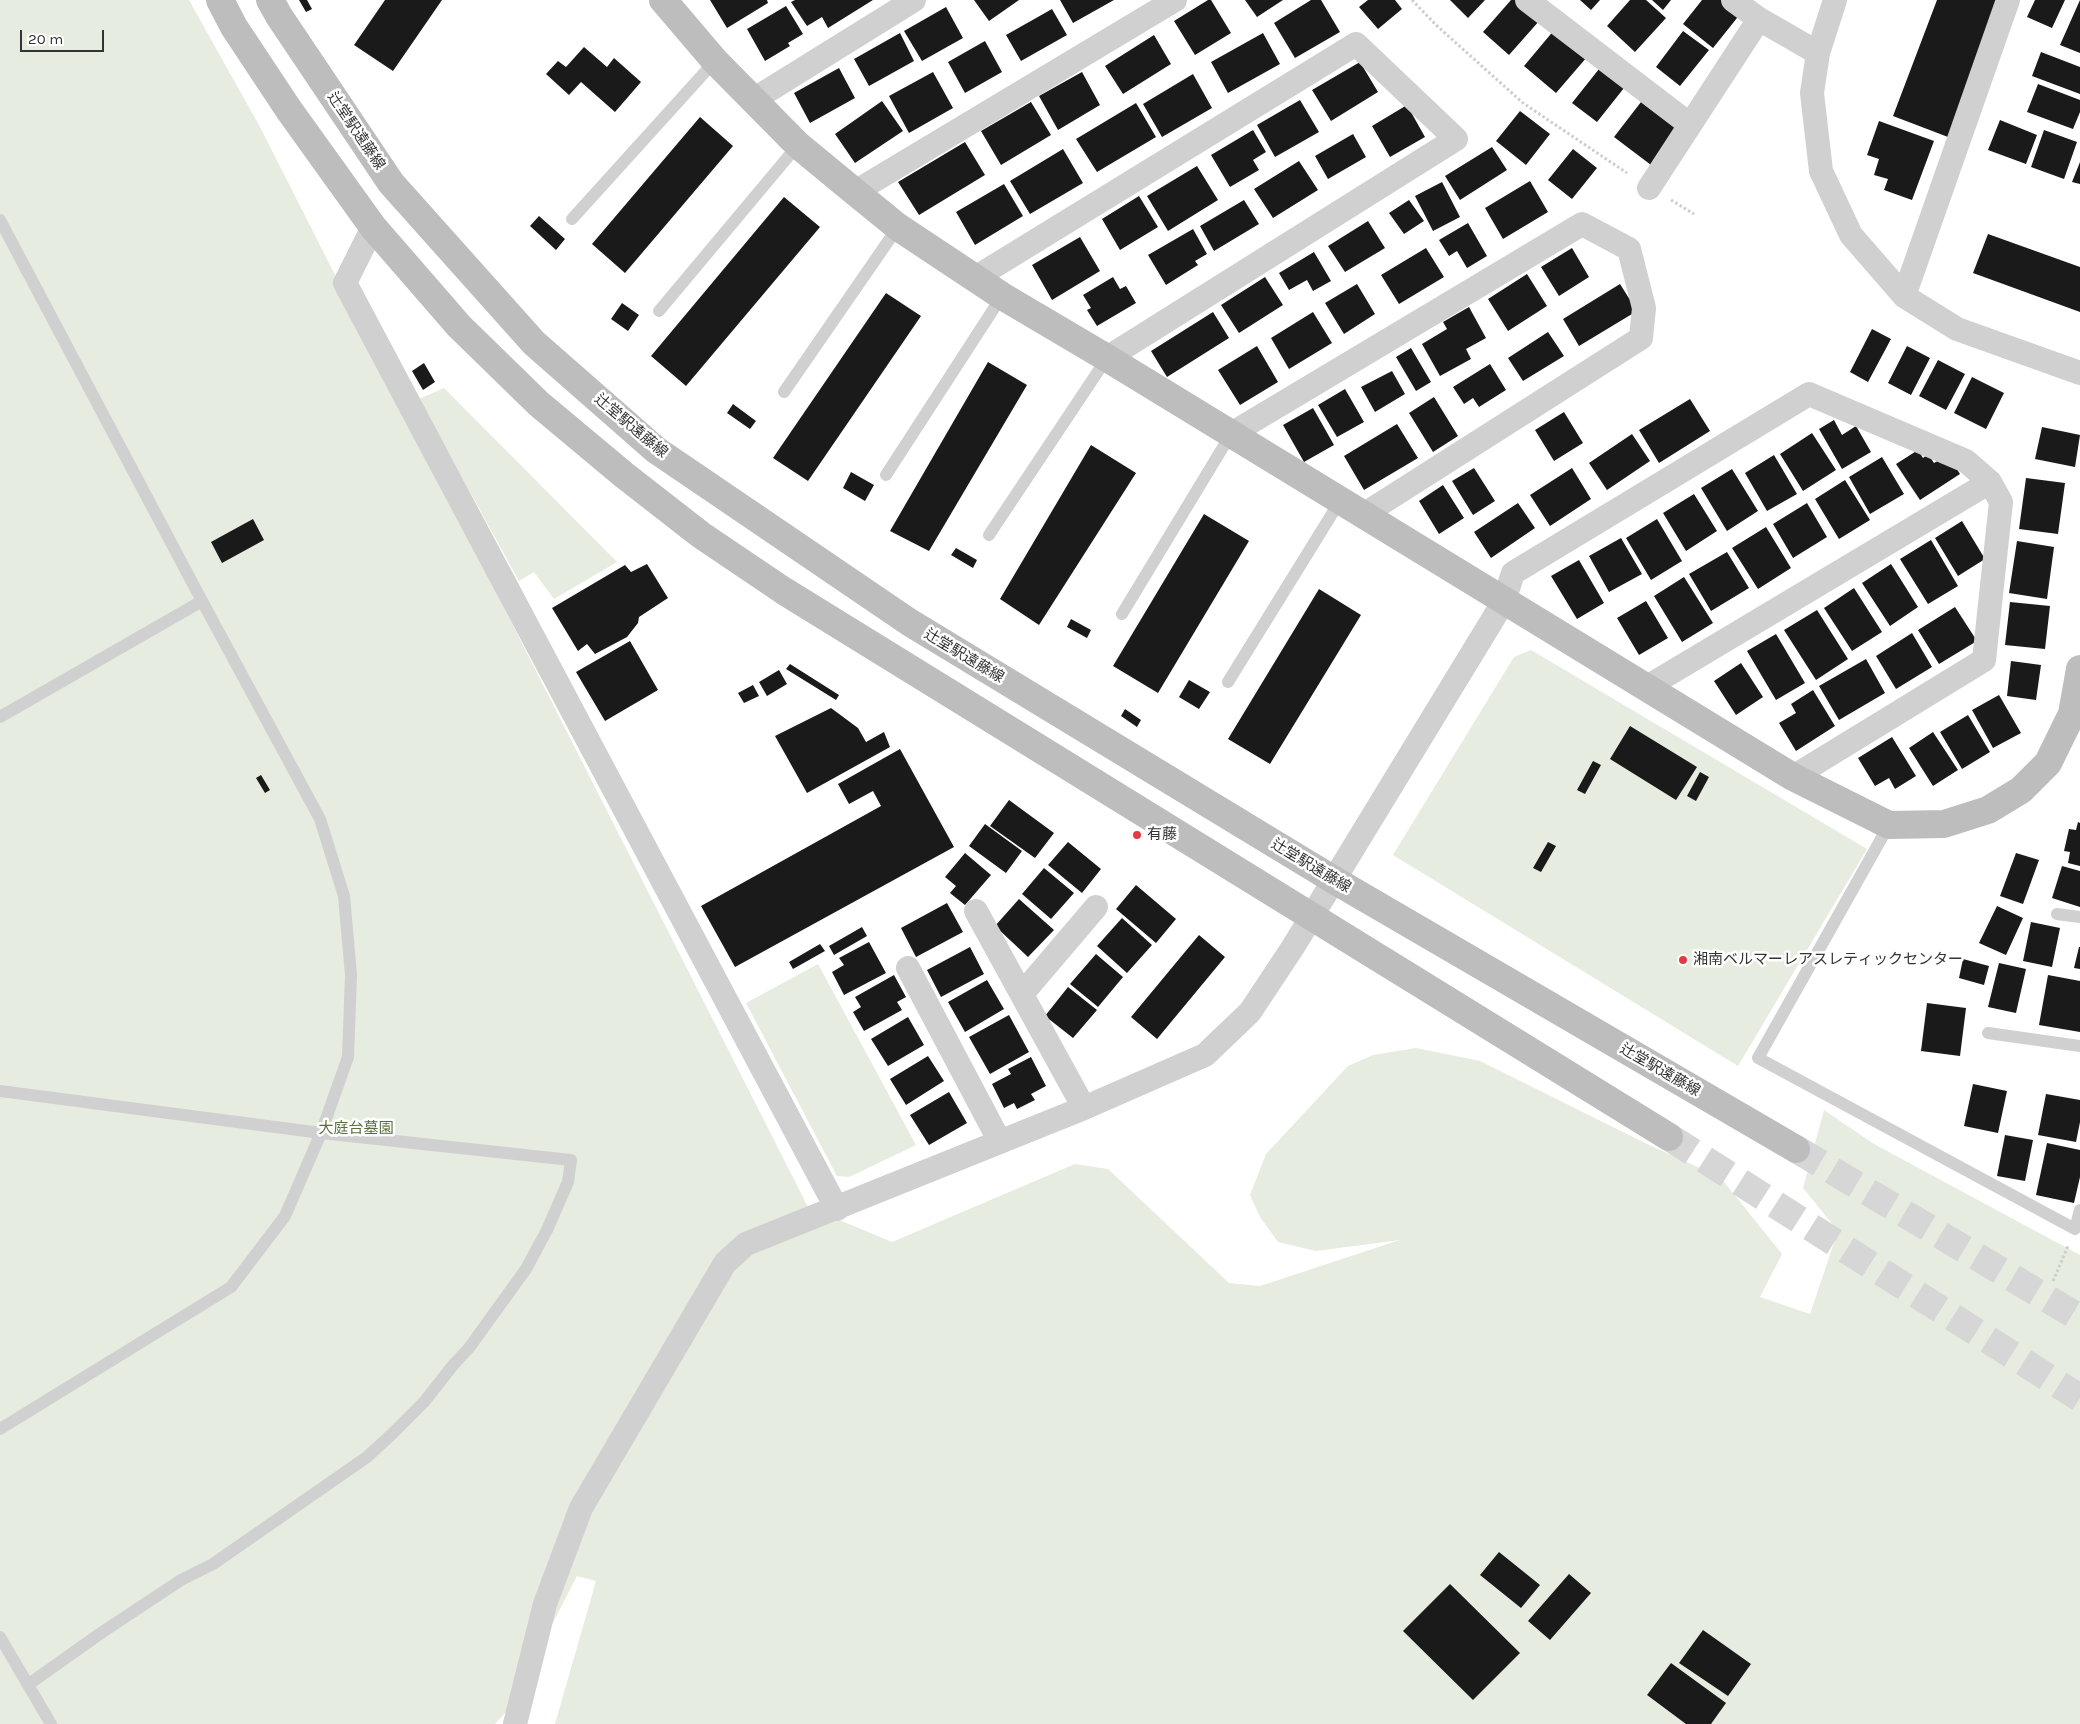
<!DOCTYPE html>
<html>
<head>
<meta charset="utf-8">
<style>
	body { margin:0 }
	#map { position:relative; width:2080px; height:1724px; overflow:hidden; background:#fff; font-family:Karla,sans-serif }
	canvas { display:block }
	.scale { position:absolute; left:20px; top:30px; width:84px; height:22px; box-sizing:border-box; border:2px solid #333; border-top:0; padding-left:6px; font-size:15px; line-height:18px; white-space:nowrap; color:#333; -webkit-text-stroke:4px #fff; paint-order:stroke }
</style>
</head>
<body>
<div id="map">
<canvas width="2080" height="1724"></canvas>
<div class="scale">20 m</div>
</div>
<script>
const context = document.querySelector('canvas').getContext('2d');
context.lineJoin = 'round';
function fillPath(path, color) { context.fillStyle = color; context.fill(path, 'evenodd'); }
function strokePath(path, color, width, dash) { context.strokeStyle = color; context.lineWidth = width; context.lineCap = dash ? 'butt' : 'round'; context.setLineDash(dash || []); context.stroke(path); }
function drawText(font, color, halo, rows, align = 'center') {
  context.font = font + ' Karla,"Noto Sans JP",sans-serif'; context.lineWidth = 5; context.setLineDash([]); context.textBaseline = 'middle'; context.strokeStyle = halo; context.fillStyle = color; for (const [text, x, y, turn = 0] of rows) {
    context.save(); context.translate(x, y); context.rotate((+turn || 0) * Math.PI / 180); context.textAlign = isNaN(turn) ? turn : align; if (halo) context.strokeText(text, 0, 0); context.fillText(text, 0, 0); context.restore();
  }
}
fillPath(new Path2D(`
	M 0,0 L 189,0 L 260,127 L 808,1207 L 892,1242 L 1075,1164 L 1108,1169 L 1229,1283 L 1260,1286 L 1400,1240 L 1316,1251 L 1278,1242 L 1260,1217 L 1250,1195 L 1266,1154 L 1348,1066 L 1373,1055 L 1416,1048 L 1480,1061 L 1649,1145 L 1720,1177 L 1782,1254 L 1760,1297 L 1810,1314 L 1838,1231 L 1803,1188 L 1824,1110 L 1874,1144 L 2080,1255 L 2080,1724 L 555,1724 L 596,1581 L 577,1576 L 508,1710 L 495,1724 L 0,1724 Z
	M 444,388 L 617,562 L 554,599 L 534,572 L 519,581 L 419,399 Z
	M 1531,650 L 1867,849 L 1738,1066 L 1393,855 L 1514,657 Z
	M 818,964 L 916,1145 L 849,1177 L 837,1176 L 746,1003 Z`), '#e6ecdf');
fillPath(new Path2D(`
	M 299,0 L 307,0 L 312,9 L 306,12 Z
	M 385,0 L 442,0 L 393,71 L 354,45 Z
	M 710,0 L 767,0 L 768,3 L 727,28 Z
	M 795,0 L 873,0 L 828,28 L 822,17 L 807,26 L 791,2 Z
	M 974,0 L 1019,0 L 989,21 Z
	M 1060,0 L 1114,0 L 1073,23 Z
	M 1208,0 L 1211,0 L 1231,33 L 1195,55 L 1174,21 Z
	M 1245,0 L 1283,0 L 1257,17 Z
	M 1311,0 L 1321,0 L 1340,32 L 1295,58 L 1274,23 Z
	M 1368,0 L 1395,0 L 1402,9 L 1378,29 L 1359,7 Z
	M 1450,0 L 1485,0 L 1468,18 Z
	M 1511,0 L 1517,0 L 1540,20 L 1509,55 L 1483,32 Z
	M 1580,0 L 1600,0 L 1591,10 Z
	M 1630,0 L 1646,0 L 1666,18 L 1635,52 L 1607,26 Z
	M 1652,0 L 1671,0 L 1663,10 Z
	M 1702,0 L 1724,0 L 1741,13 L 1713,48 L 1683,24 Z
	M 1937,0 L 2000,0 L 1948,137 L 1893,116 Z
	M 2035,0 L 2065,0 L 2052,28 L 2027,17 Z
	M 2080,0 L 2080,53 L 2060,45 Z
	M 786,6 L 803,34 L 788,43 L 790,46 L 765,61 L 747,29 Z
	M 946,7 L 963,38 L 922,61 L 904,31 Z
	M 1052,9 L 1067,35 L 1021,61 L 1006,35 Z
	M 1555,29 L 1587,57 L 1556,93 L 1524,66 Z
	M 1683,31 L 1709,50 L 1680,86 L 1656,67 Z
	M 900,33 L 914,61 L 869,86 L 854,59 Z
	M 1263,33 L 1280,64 L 1228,93 L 1211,62 Z
	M 1154,35 L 1171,64 L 1123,94 L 1105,66 Z
	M 985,41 L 1002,72 L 965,93 L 948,62 Z
	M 584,47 L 607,67 L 614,58 L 641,82 L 615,112 L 581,82 L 569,95 L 546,74 L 558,61 L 566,67 Z
	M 2041,52 L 2080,67 L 2080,94 L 2032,76 Z
	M 1360,62 L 1378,92 L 1331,121 L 1312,90 Z
	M 839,68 L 855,98 L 810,123 L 794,93 Z
	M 1599,69 L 1624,88 L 1597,122 L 1572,103 Z
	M 933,72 L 953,108 L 909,133 L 889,96 Z
	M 1082,72 L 1100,105 L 1058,130 L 1039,96 Z
	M 1193,74 L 1212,108 L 1162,137 L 1143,104 Z
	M 2038,84 L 2080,100 L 2080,112 L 2073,129 L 2027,112 Z
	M 1300,100 L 1319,132 L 1275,157 L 1257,125 Z
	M 882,101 L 903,131 L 855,163 L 835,134 Z
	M 1031,102 L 1051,135 L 1001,165 L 981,131 Z
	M 1641,102 L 1678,130 L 1651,165 L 1614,137 Z
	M 1136,103 L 1156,137 L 1097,172 L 1076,139 Z
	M 1407,105 L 1425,137 L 1390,157 L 1372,126 Z
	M 1520,111 L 1550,134 L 1526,165 L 1496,141 Z
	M 700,117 L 733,146 L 625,273 L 592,244 Z
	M 2000,120 L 2037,135 L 2026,164 L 1988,150 Z
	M 1879,121 L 1934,141 L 1912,200 L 1884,190 L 1888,179 L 1874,175 L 1879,159 L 1867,155 Z
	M 1253,130 L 1266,152 L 1253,160 L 1259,170 L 1230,187 L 1211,155 Z
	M 2044,130 L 2077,142 L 2064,179 L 2031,167 Z
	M 1353,134 L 1366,157 L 1328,179 L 1315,156 Z
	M 965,142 L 985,175 L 919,215 L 898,182 Z
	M 1492,147 L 1507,170 L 1460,200 L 1445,176 Z
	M 1063,149 L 1083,183 L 1030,214 L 1010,181 Z
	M 1573,149 L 1597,168 L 1572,199 L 1548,180 Z
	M 1299,161 L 1318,190 L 1273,218 L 1254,189 Z
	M 2080,162 L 2080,184 L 2072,182 Z
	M 1197,166 L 1218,200 L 1168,231 L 1147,196 Z
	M 1530,181 L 1548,212 L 1503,239 L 1485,208 Z
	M 1442,182 L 1460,217 L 1433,231 L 1415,196 Z
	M 1004,184 L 1023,216 L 975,245 L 956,212 Z
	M 1139,196 L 1158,227 L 1120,250 L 1102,219 Z
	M 784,197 L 820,227 L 686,386 L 651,356 Z
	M 1244,200 L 1259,224 L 1214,251 L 1200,226 Z
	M 1409,200 L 1424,221 L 1404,234 L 1389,213 Z
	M 539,216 L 565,239 L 556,250 L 530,226 Z
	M 1368,221 L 1385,248 L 1345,272 L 1328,246 Z
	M 1468,223 L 1487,256 L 1467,268 L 1457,251 L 1449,256 L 1439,240 Z
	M 1193,229 L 1207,254 L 1195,261 L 1198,265 L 1166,285 L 1148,255 Z
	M 1988,234 L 2080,267 L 2080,312 L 1973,273 Z
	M 1080,237 L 1100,271 L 1052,300 L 1032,265 Z
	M 1426,248 L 1444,277 L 1399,304 L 1381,275 Z
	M 1572,248 L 1589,277 L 1559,296 L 1541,267 Z
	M 1314,252 L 1331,281 L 1313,291 L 1307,280 L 1289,290 L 1279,273 Z
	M 1527,274 L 1547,306 L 1508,331 L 1488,299 Z
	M 1113,277 L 1120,289 L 1126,286 L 1136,303 L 1097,326 L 1087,310 L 1091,308 L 1083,295 Z
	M 1265,277 L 1283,305 L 1239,333 L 1221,305 Z
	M 1357,284 L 1375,314 L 1344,334 L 1325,303 Z
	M 1620,284 L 1637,311 L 1579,346 L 1563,319 Z
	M 886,293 L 921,316 L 808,481 L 773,458 Z
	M 622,303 L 639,315 L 628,331 L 611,319 Z
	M 1469,307 L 1486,338 L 1466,349 L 1471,359 L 1440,376 L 1422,344 L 1447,329 L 1443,322 Z
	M 1213,312 L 1229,338 L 1167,377 L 1151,351 Z
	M 1313,312 L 1332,343 L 1289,369 L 1271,338 Z
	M 1872,329 L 1891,339 L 1868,382 L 1850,372 Z
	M 1548,332 L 1564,356 L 1523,381 L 1508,358 Z
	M 1257,346 L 1278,382 L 1240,405 L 1218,370 Z
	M 1907,346 L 1930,358 L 1911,395 L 1888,383 Z
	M 1411,348 L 1431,382 L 1416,391 L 1396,357 Z
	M 1938,360 L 1965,374 L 1946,410 L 1919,396 Z
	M 988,362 L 1027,385 L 929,551 L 890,531 Z
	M 424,363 L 435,382 L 423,390 L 412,371 Z
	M 1490,364 L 1506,390 L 1479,407 L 1473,398 L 1464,404 L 1453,387 Z
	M 1392,371 L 1405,394 L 1375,412 L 1361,387 Z
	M 1972,377 L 2004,393 L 1986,429 L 1954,413 Z
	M 1345,389 L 1364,422 L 1337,437 L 1318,405 Z
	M 1434,397 L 1458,436 L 1433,452 L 1409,413 Z
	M 1690,399 L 1710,431 L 1659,463 L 1639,430 Z
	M 733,404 L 756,421 L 750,429 L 727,413 Z
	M 1313,408 L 1334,445 L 1304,462 L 1283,425 Z
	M 1564,412 L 1583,443 L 1554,461 L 1535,430 Z
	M 1834,420 L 1842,435 L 1856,426 L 1871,452 L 1842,469 L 1819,429 Z
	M 1397,424 L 1418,458 L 1364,490 L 1344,456 Z
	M 2042,427 L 2080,435 L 2075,467 L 2035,459 Z
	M 1812,433 L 1836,470 L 1803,491 L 1780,454 Z
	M 1632,434 L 1650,461 L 1607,490 L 1589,463 Z
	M 1091,445 L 1136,473 L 1039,625 L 1000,599 Z
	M 1918,450 L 1923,458 L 1928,454 L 1934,463 L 1948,455 L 1960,474 L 1920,500 L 1896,464 Z
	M 1774,455 L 1797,494 L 1767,511 L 1745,473 Z
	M 1882,457 L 1904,494 L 1870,514 L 1849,477 Z
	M 1474,468 L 1495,501 L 1473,515 L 1452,481 Z
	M 1572,468 L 1591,499 L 1550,526 L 1530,495 Z
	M 1732,469 L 1758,511 L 1727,531 L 1701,488 Z
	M 851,472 L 874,485 L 865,501 L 843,488 Z
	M 2026,478 L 2065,483 L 2058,534 L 2019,529 Z
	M 1845,480 L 1870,520 L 1839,539 L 1815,499 Z
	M 1443,485 L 1464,518 L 1439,534 L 1419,501 Z
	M 1694,494 L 1717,531 L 1686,551 L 1663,513 Z
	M 1518,503 L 1535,528 L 1491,558 L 1474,532 Z
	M 1807,503 L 1827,537 L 1793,558 L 1773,524 Z
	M 1204,514 L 1249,541 L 1158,693 L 1113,666 Z
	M 253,519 L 264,540 L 222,563 L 211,542 Z
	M 1657,519 L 1682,561 L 1651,580 L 1626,538 Z
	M 1962,521 L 1985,559 L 1958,576 L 1935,538 Z
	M 1766,527 L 1791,568 L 1758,589 L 1732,548 Z
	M 1621,538 L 1642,574 L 1609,592 L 1589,556 Z
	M 1931,540 L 1958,586 L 1928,604 L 1900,559 Z
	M 2017,541 L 2054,547 L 2047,599 L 2009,593 Z
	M 956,548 L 977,560 L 973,568 L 951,555 Z
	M 1727,552 L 1749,588 L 1711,611 L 1689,574 Z
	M 1579,560 L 1604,603 L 1577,619 L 1551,576 Z
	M 647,564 L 668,598 L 639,617 L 638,623 L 627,637 L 595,654 L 587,644 L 578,651 L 552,608 L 625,565 L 631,572 Z
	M 1891,564 L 1918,607 L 1890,626 L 1862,583 Z
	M 1684,577 L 1713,623 L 1682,642 L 1654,596 Z
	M 1854,588 L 1882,632 L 1852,651 L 1824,608 Z
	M 1319,589 L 1361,615 L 1270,764 L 1228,739 Z
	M 1646,601 L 1668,638 L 1639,655 L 1617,618 Z
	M 2010,602 L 2050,606 L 2045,649 L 2005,645 Z
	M 1955,607 L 1977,641 L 1939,664 L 1918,630 Z
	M 1817,610 L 1848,659 L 1816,680 L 1784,630 Z
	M 1071,619 L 1091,630 L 1087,638 L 1067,627 Z
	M 1912,633 L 1932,667 L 1896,689 L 1876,656 Z
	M 1776,634 L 1805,683 L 1776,700 L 1747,651 Z
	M 630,641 L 658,690 L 605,721 L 576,672 Z
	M 1866,659 L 1885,693 L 1839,720 L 1819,686 Z
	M 2011,661 L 2041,665 L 2036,700 L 2007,696 Z
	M 1741,663 L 1763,697 L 1736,715 L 1714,681 Z
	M 790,664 L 839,695 L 836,700 L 786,669 Z
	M 779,670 L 787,684 L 767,696 L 759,682 Z
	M 1189,680 L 1210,692 L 1199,709 L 1179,697 Z
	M 753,685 L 759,696 L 744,703 L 738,693 Z
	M 1813,690 L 1835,726 L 1796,751 L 1779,723 L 1796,713 L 1791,704 Z
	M 1999,695 L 2021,733 L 1993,748 L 1972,710 Z
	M 831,708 L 858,728 L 866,742 L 884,732 L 890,747 L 807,793 L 775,736 Z
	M 1125,709 L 1141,720 L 1137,727 L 1121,716 Z
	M 1968,715 L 1990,752 L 1962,769 L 1940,732 Z
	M 1630,726 L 1697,767 L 1676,800 L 1610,759 Z
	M 1933,732 L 1958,770 L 1933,786 L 1909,748 Z
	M 1892,737 L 1916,776 L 1895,789 L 1889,778 L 1875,786 L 1858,758 Z
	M 900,749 L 954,847 L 735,967 L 701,906 L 881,806 L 873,791 L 849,804 L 838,784 Z
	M 1593,761 L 1601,765 L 1585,794 L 1577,790 Z
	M 1700,772 L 1709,777 L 1696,801 L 1687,796 Z
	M 261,775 L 270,790 L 265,793 L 256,778 Z
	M 1009,800 L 1054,833 L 1035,858 L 990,826 Z
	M 2078,822 L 2080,823 L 2080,866 L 2068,863 L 2070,852 L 2064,851 L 2069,829 L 2076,830 Z
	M 985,824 L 1022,851 L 1006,873 L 969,846 Z
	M 1068,842 L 1101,869 L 1082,893 L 1048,865 Z
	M 1548,842 L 1556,846 L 1541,872 L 1533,868 Z
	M 965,853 L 991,875 L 965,905 L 950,893 L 956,886 L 945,877 Z
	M 2016,853 L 2039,860 L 2023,904 L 2000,896 Z
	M 2062,866 L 2080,871 L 2080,907 L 2052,898 Z
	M 1044,868 L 1074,893 L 1051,919 L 1022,894 Z
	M 1136,885 L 1176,919 L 1156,943 L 1116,909 Z
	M 1019,899 L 1054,930 L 1028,957 L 995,926 Z
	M 947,903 L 963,932 L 916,957 L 901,928 Z
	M 1997,906 L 2023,918 L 2006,955 L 1979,943 Z
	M 1122,918 L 1152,945 L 1127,973 L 1097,946 Z
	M 2031,922 L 2060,928 L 2052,967 L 2023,961 Z
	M 862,927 L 867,936 L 834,955 L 829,946 Z
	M 1199,935 L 1225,957 L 1157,1039 L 1131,1017 Z
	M 869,942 L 886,973 L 844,995 L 832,972 L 844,965 L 839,958 Z
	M 820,944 L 825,951 L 793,969 L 789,962 Z
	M 970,947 L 984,974 L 941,997 L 927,970 Z
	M 2079,947 L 2080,947 L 2080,969 L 2074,968 Z
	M 1096,954 L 1123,977 L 1098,1007 L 1070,984 Z
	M 1963,959 L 1989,966 L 1984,985 L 1959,978 Z
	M 1999,963 L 2026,969 L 2016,1013 L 1988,1007 Z
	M 894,975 L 906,997 L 897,1002 L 902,1010 L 864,1031 L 853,1012 L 861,1007 L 855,997 Z
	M 2048,975 L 2080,981 L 2080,1032 L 2039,1025 Z
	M 987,980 L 1004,1009 L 965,1032 L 948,1002 Z
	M 1068,987 L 1097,1010 L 1073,1038 L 1045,1016 Z
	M 1927,1003 L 1966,1008 L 1960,1056 L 1921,1051 Z
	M 1009,1015 L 1029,1052 L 990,1074 L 969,1037 Z
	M 908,1017 L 924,1045 L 888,1066 L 871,1039 Z
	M 928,1056 L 944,1081 L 906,1105 L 890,1079 Z
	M 1031,1057 L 1046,1086 L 1031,1094 L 1035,1100 L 1017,1109 L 1014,1103 L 1004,1108 L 992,1084 L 1011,1074 L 1008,1069 Z
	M 1973,1084 L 2007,1091 L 1998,1133 L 1964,1126 Z
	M 949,1092 L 967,1123 L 929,1145 L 910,1115 Z
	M 2046,1094 L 2080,1100 L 2080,1122 L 2076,1142 L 2038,1135 Z
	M 2005,1135 L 2033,1140 L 2025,1181 L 1997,1176 Z
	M 2047,1143 L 2080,1150 L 2080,1177 L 2074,1203 L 2036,1195 Z
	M 1499,1552 L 1540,1585 L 1521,1608 L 1480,1575 Z
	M 1569,1574 L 1591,1593 L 1550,1640 L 1528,1621 Z
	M 1450,1584 L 1520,1653 L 1473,1700 L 1403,1631 Z
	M 1703,1630 L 1751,1664 L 1728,1696 L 1679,1663 Z
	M 1671,1663 L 1726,1703 L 1711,1724 L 1686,1724 L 1647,1695 Z`), '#1a1a1a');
strokePath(new Path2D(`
	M 1669,1137 L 2080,1398
	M 1796,1149 L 2080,1318`), '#d6d6d6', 28, [28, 14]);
strokePath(new Path2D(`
	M 1412,0 L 1436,25 L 1523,103 L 1627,173
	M 1671,200 L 1694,214
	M 2053,1281 L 2068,1246`), '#cdcdcd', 3, [2.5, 2.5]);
strokePath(new Path2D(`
	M 572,219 L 715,61
	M 0,220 L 202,601 L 320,819 L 344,896 L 351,975 L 348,1057 L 321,1133 L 285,1216 L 231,1287 L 0,1429
	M 659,311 L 798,145
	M 784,392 L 898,227
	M 886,475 L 1002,296
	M 989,535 L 1107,358
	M 1122,614 L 1231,434
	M 1228,682 L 1340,501
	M 0,717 L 202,601
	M 1889,825 L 1758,1058 L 2075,1229 L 2080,1210
	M 2057,914 L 2080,917
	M 1988,1033 L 2080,1046
	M 0,1091 L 321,1133 L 571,1160 L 568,1182 L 547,1230 L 526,1269 L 469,1348 L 454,1364 L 424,1402 L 393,1433 L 367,1457 L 213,1564 L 181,1580 L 101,1633 L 29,1684
	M 0,1637 L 51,1724`), '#d0d0d0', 12);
strokePath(new Path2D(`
	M 1527,0 L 1689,124
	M 1733,0 L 1759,19 L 1818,53
	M 1835,0 L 1818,53 L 1812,93 L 1821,171 L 1851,235 L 1904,296 L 1957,329 L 2080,373
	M 753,100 L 914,0
	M 1649,188 L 1759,19
	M 855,192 L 1175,0
	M 373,227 L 345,283 L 837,1209
	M 975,278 L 1356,44 L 1456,139 L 1107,358
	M 1904,296 L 2008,0
	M 1231,434 L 1582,224 L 1629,249 L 1644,308 L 1641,338 L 1363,515
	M 1647,687 L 1990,482
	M 976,911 L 1084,1108
	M 908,968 L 1000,1142
	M 1022,994 L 1096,907
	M 515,1724 L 545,1604 L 581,1508 L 725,1263 L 746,1244 L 1084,1108 L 1205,1055 L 1250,1012 L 1293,947 L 1504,601 L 1513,573 L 1809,394 L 1966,461 L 1990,482 L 2001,502 L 1984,660 L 1793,777`), '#d0d0d0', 24);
strokePath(new Path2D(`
	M 220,0 L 234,27 L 289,110 L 373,227 L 459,326 L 539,404 L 624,475 L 701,535 L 784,591 L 1669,1137
	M 270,0 L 279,16 L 391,183 L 534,343 L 656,450 L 909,622 L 1334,880 L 1796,1149
	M 663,0 L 715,61 L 798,145 L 855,192 L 898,227 L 1002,296 L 1107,358 L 1793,777 L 1889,825 L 1944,824 L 1988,810 L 2021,790 L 2048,763 L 2072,714 L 2080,669`), '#bdbdbd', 28);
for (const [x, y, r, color] of [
	[1137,835,5,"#e63946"],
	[1683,960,5,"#e63946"]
]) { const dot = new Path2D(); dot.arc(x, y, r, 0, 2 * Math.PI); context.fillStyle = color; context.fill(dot); strokePath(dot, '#fff', 2); }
drawText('15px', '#333', '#fff', [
	["辻堂駅遠藤線",356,131,56],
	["辻堂駅遠藤線",631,426,40],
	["辻堂駅遠藤線",964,656,31],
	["辻堂駅遠藤線",1311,866,31],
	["辻堂駅遠藤線",1660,1070,30]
]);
drawText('15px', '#333', '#fff', [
	["有藤",1147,835],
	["湘南ベルマーレアスレティックセンター",1693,960]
], 'left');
drawText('15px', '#56703f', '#fff', [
	["大庭台墓園",356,1129]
]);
</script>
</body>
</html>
